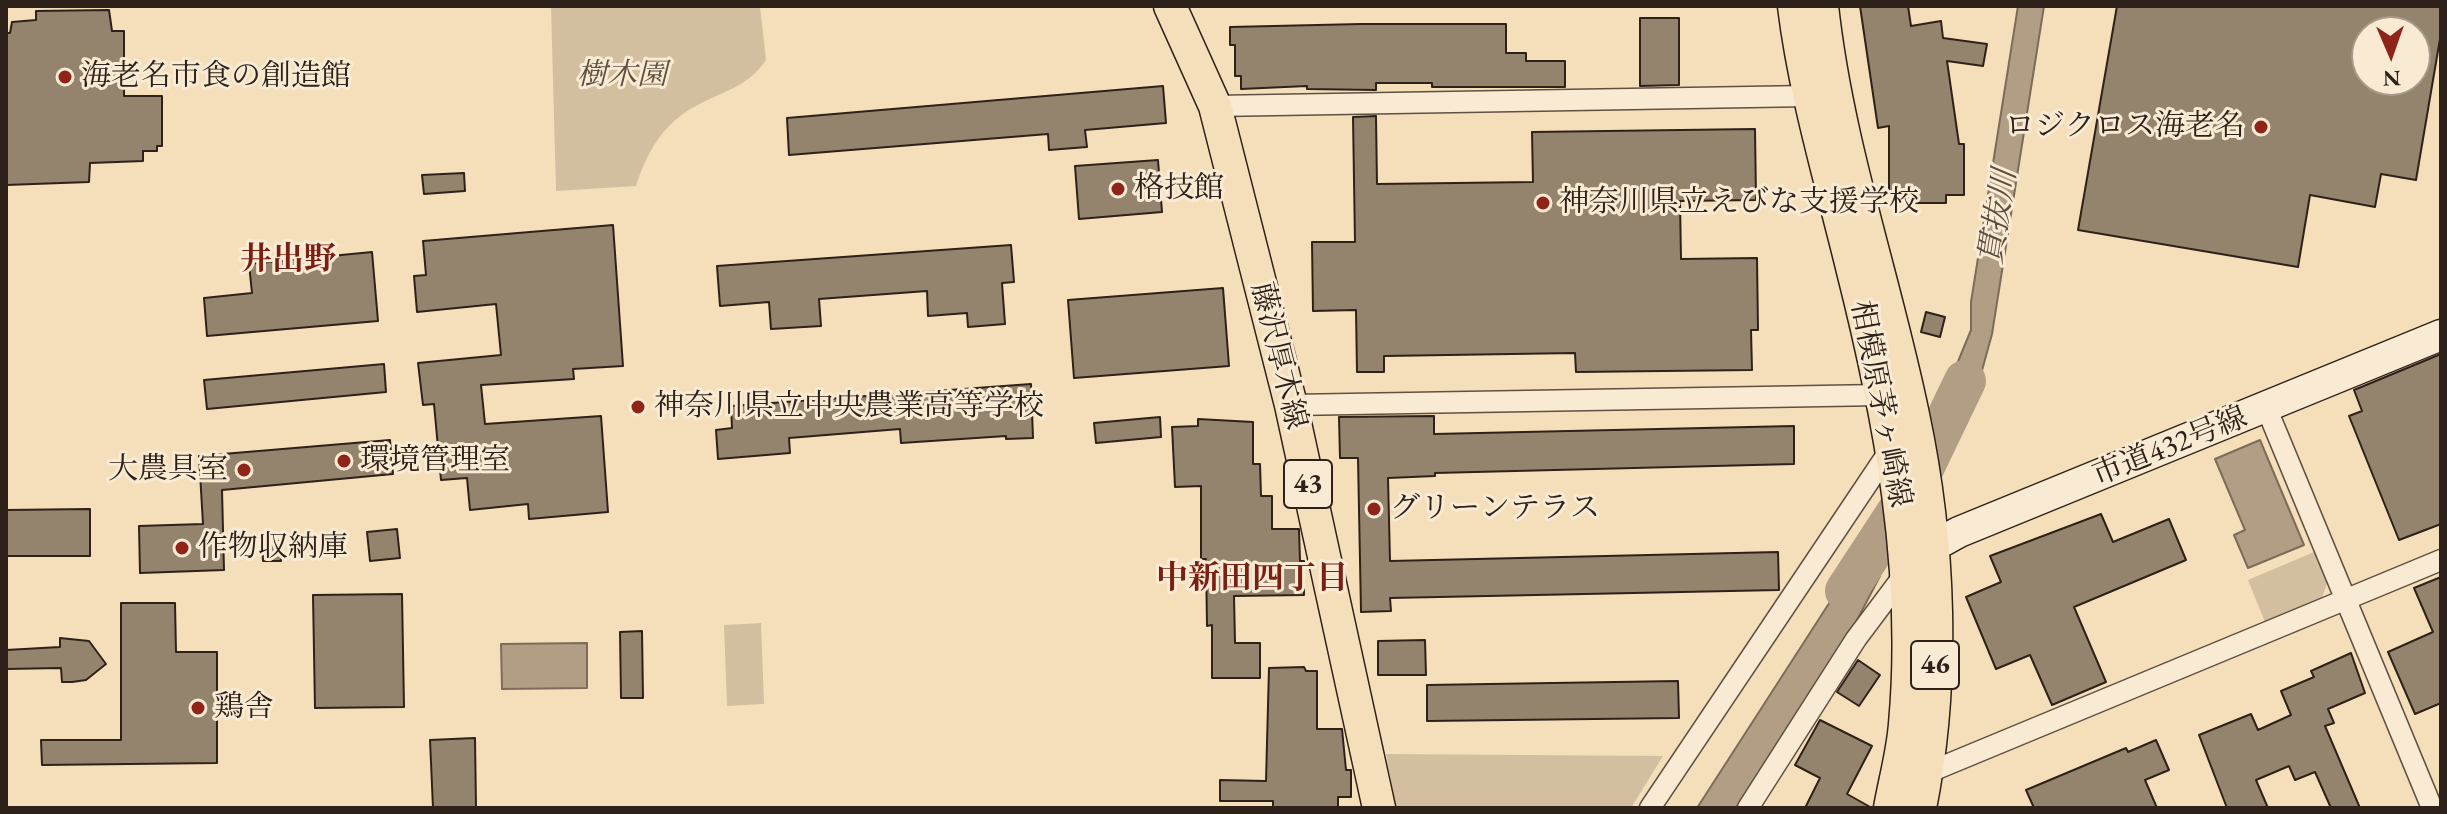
<!DOCTYPE html>
<html>
<head>
<meta charset="utf-8">
<style>
	body { margin:0 }
	#map { position:relative; width:2447px; height:814px; overflow:hidden; background:#f5dfbb; font-family:"EB Garamond",serif }
	canvas { display:block }
	.frame { position:absolute; inset:0; border:8px solid #2e2119; pointer-events:none }
	.north { position:absolute; left:2351px; top:16px; width:80px; height:80px; box-sizing:border-box; background:#f8ead3; border:2px solid #a79a89; border-radius:50%; rotate:178deg; font-size:22px; font-weight:700; line-height:32px; text-align:center; color:#2e2119 }
	.north::after { content:''; display:block; margin:auto; width:28px; height:36px; background:#8f2418; clip-path:polygon(50% 0,100% 100%,50% 72%,0 100%) }
</style>
</head>
<body>
<div id="map">
<canvas width="2447" height="814"></canvas>
<div class="frame"></div>
<div class="north">N</div>
</div>
<script>
const context = document.querySelector('canvas').getContext('2d');
context.lineJoin = 'round';
function fillPath(path, color) { context.fillStyle = color; context.fill(path, 'evenodd'); }
function strokePath(path, color, width, dash) { context.strokeStyle = color; context.lineWidth = width; context.lineCap = dash ? 'butt' : 'round'; context.setLineDash(dash || []); context.stroke(path); }
function drawText(font, color, halo, rows, align = 'center') {
  context.font = font + ' "EB Garamond","Noto Serif JP",serif'; context.lineWidth = 6; context.setLineDash([]); context.textBaseline = 'middle'; context.strokeStyle = halo; context.fillStyle = color; for (const [text, x, y, turn = 0] of rows) {
    context.save(); context.translate(x, y); context.rotate((+turn || 0) * Math.PI / 180); context.textAlign = isNaN(turn) ? turn : align; if (halo) context.strokeText(text, 0, 0); context.fillText(text, 0, 0); context.restore();
  }
}
fillPath(new Path2D(`
	M 551,6 L 760,6 L 766,60 C 746,91 712,93 683,114 C 658,132 645,158 636,186 L 556,191 Z
	M 2314,552 L 2327,583 L 2322,598 L 2265,622 L 2248,580 Z
	M 761,623 L 764,704 L 727,706 L 724,625 Z
	M 1386,754 L 1663,756 L 1631,808 L 1396,808 Z`), '#d3bf9f');
const water = new Path2D(`
	M 2018,6 L 2044,6 L 1992,334 L 1975,396 L 1948,459 L 1938,410 L 1971,330 L 1971,302 Z
	M 2260,440 L 2304,545 L 2248,568 L 2234,535 L 2245,530 L 2215,459 Z
	M 1876,524 L 1880,576 L 1856,622 L 1736,808 L 1697,808 L 1857,560 Z
	M 587,643 L 587,688 L 502,689 L 501,644 Z`);
fillPath(water, '#b19e84');
strokePath(water, '#7d6c59', 2);
strokePath(new Path2D(`
	M 1846,591 L 1914,487 L 1965,381`), '#b19e84', 42);
const building = new Path2D(`
	M 1860,6 L 1908,6 L 1911,26 L 1941,21 L 1943,38 L 1987,44 L 1983,66 L 1947,61 L 1959,144 L 1964,144 L 1964,195 L 1946,195 L 1946,203 L 1908,203 L 1908,194 L 1889,194 L 1889,126 L 1878,128 Z
	M 2117,6 L 2441,6 L 2441,33 L 2416,180 L 2381,174 L 2375,207 L 2310,195 L 2298,267 L 2078,230 ZM 2367,32 L 2415,32 L 2415,80 L 2367,80 Z
	M 109,10 L 112,31 L 124,31 L 124,96 L 162,96 L 162,146 L 157,146 L 157,151 L 143,151 L 143,161 L 90,163 L 89,182 L 6,185 L 6,33 L 10,33 L 12,22 L 36,20 L 36,11 Z
	M 1640,18 L 1679,18 L 1679,85 L 1640,86 Z
	M 1361,24 L 1506,24 L 1506,53 L 1526,53 L 1526,61 L 1565,61 L 1565,87 L 1432,87 L 1432,83 L 1376,83 L 1376,90 L 1307,89 L 1307,86 L 1241,89 L 1241,76 L 1235,76 L 1235,45 L 1230,45 L 1230,27 Z
	M 1163,86 L 1166,123 L 1085,130 L 1087,147 L 1049,150 L 1048,134 L 789,155 L 787,118 Z
	M 1376,116 L 1377,184 L 1533,182 L 1532,132 L 1755,129 L 1756,200 L 1680,201 L 1681,259 L 1757,258 L 1758,330 L 1751,330 L 1752,370 L 1576,372 L 1575,353 L 1384,356 L 1384,372 L 1357,372 L 1356,310 L 1313,311 L 1312,242 L 1355,242 L 1353,117 Z
	M 1158,160 L 1162,212 L 1079,219 L 1075,166 Z
	M 464,173 L 465,191 L 424,194 L 422,175 Z
	M 613,225 L 623,366 L 573,369 L 574,379 L 481,385 L 485,424 L 601,416 L 608,512 L 529,519 L 528,504 L 470,510 L 467,478 L 441,480 L 434,404 L 423,405 L 418,363 L 501,355 L 496,304 L 417,312 L 414,276 L 426,275 L 423,241 Z
	M 1011,245 L 1014,282 L 1002,283 L 1005,324 L 968,327 L 967,313 L 928,316 L 927,291 L 819,299 L 821,326 L 771,329 L 769,302 L 720,306 L 717,266 Z
	M 372,252 L 378,321 L 207,336 L 204,298 L 252,293 L 249,264 Z
	M 1223,288 L 1229,366 L 1074,378 L 1068,300 Z
	M 1926,312 L 1945,317 L 1940,337 L 1921,332 Z
	M 2441,354 L 2441,524 L 2399,540 L 2349,416 L 2362,411 L 2354,390 Z
	M 384,364 L 386,392 L 207,409 L 204,380 Z
	M 1031,384 L 1033,438 L 1006,439 L 1006,436 L 901,443 L 900,429 L 789,438 L 790,453 L 718,459 L 716,430 L 732,428 L 731,406 Z
	M 1434,416 L 1434,434 L 1794,426 L 1794,464 L 1435,473 L 1435,476 L 1388,478 L 1390,561 L 1778,552 L 1779,590 L 1390,598 L 1391,611 L 1361,612 L 1358,458 L 1340,458 L 1339,417 Z
	M 1160,417 L 1161,437 L 1096,443 L 1094,423 Z
	M 1198,419 L 1253,422 L 1253,464 L 1260,464 L 1261,496 L 1272,496 L 1272,529 L 1299,529 L 1300,561 L 1304,561 L 1304,595 L 1234,596 L 1235,643 L 1260,643 L 1260,678 L 1212,678 L 1212,625 L 1207,626 L 1206,559 L 1201,559 L 1201,486 L 1175,487 L 1172,427 L 1198,426 Z
	M 390,440 L 393,474 L 222,490 L 224,570 L 140,573 L 139,526 L 203,524 L 199,456 Z
	M 90,509 L 90,556 L 6,556 L 6,510 Z
	M 2101,514 L 2113,542 L 2169,519 L 2186,560 L 2074,607 L 2106,682 L 2052,705 L 2030,655 L 1996,669 L 1966,597 L 2001,582 L 1990,556 Z
	M 397,529 L 400,558 L 370,561 L 367,532 Z
	M 280,541 L 281,561 L 263,561 L 262,542 Z
	M 2441,577 L 2441,703 L 2415,714 L 2388,652 L 2433,632 L 2414,588 Z
	M 402,594 L 404,707 L 315,708 L 313,595 Z
	M 121,603 L 175,603 L 176,652 L 217,652 L 217,763 L 42,765 L 41,740 L 121,740 Z
	M 642,631 L 643,698 L 621,698 L 620,632 Z
	M 60,638 L 89,641 L 106,664 L 86,680 L 72,682 L 62,682 L 61,668 L 6,669 L 6,650 L 60,647 Z
	M 1425,640 L 1426,675 L 1378,675 L 1378,641 Z
	M 2351,653 L 2365,693 L 2328,709 L 2334,723 L 2325,726 L 2360,808 L 2331,808 L 2315,772 L 2295,780 L 2289,766 L 2256,780 L 2268,808 L 2227,808 L 2199,735 L 2251,714 L 2258,730 L 2291,715 L 2281,691 L 2314,677 L 2311,671 Z
	M 1858,660 L 1880,675 L 1859,706 L 1837,692 Z
	M 1304,667 L 1306,671 L 1317,671 L 1317,729 L 1342,729 L 1346,770 L 1351,770 L 1351,797 L 1338,797 L 1338,808 L 1273,808 L 1273,801 L 1220,801 L 1220,780 L 1266,781 L 1269,668 Z
	M 1678,681 L 1679,718 L 1427,721 L 1427,685 Z
	M 1820,720 L 1872,746 L 1847,794 L 1872,808 L 1805,808 L 1820,778 L 1795,765 Z
	M 475,738 L 476,808 L 433,808 L 430,740 Z
	M 2156,740 L 2169,770 L 2145,780 L 2157,808 L 2034,808 L 2026,790 L 2126,748 L 2128,752 Z`);
fillPath(building, '#95846d');
strokePath(building, '#2e2119', 2);
const street = new Path2D(`
	M 1215,106 L 1809,96
	M 1291,405 L 1881,395
	M 2266,407 L 2432,808
	M 1927,773 L 2441,560
	M 1650,808 L 1892,447
	M 1748,808 L 1856,639 L 1907,571`);
const secondary = new Path2D(`
	M 1917,561 L 1930,548 L 1959,532 L 2441,335`);
const primary = new Path2D(`
	M 1170,6 L 1215,106 L 1291,405 L 1379,808
	M 1794,6 C 1805,95 1831,181 1852,267 C 1890,417 1919,569 1905,724 C 1903,752 1895,780 1890,808
	M 1822,6 C 1837,145 1885,279 1913,415 C 1940,542 1945,681 1920,808`);
strokePath(street, '#605042', 23);
strokePath(secondary, '#2e2119', 33);
strokePath(primary, '#2e2119', 35);
strokePath(street, '#f8ead3', 20);
strokePath(secondary, '#f8ead3', 30);
strokePath(primary, '#f5dfbb', 32);
for (const [x, y, r, color] of [
	[65,77,8,"#8f2418"],
	[2261,127,8,"#8f2418"],
	[1118,189,8,"#8f2418"],
	[1543,203,8,"#8f2418"],
	[638,407,8,"#8f2418"],
	[344,461,8,"#8f2418"],
	[244,470,8,"#8f2418"],
	[1374,509,8,"#8f2418"],
	[182,548,8,"#8f2418"],
	[198,708,8,"#8f2418"]
]) { const dot = new Path2D(); dot.arc(x, y, r, 0, 2 * Math.PI); context.fillStyle = color; context.fill(dot); strokePath(dot, '#f8ead3', 3); }
for (const [x, y, w] of [
	[1308,484,48],
	[1935,665,48]
]) { const box = new Path2D(); box.roundRect(x - w / 2, y - 24, w, 48, 6); context.fillStyle = '#f8ead3'; context.fill(box); strokePath(box, '#2e2119', 2); }
drawText('bold 28px', '#2e2119', null, [
	["43",1308,484],
	["46",1935,665]
]);
drawText('italic 30px', '#605041', '#f8ead3', [
	["樹木園",622,76]
]);
drawText('30px', '#2e2119', '#f8ead3', [
	["海老名市食の創造館",81,77],
	["ロジクロス海老名",2245,127,"right"],
	["格技館",1134,189],
	["神奈川県立えびな支援学校",1559,203],
	["神奈川県立中央農業高等学校",654,407],
	["環境管理室",360,461],
	["大農具室",228,470,"right"],
	["グリーンテラス",1390,509],
	["作物収納庫",198,548],
	["鶏舎",214,708]
], 'left');
drawText('30px', '#2e2119', '#f8ead3', [
	["藤沢厚木線",1278,356,76],
	["相模原茅ヶ崎線",1880,404,79],
	["市道432号線",2170,447,-22]
]);
drawText('italic 32px', '#5c4d3e', '#f8ead3', [
	["貫抜川",1999,217,-81]
]);
drawText('bold 32px', '#7a1f14', '#f8ead3', [
	["井出野",288,260],
	["中新田四丁目",1252,579]
]);
</script>
</body>
</html>
